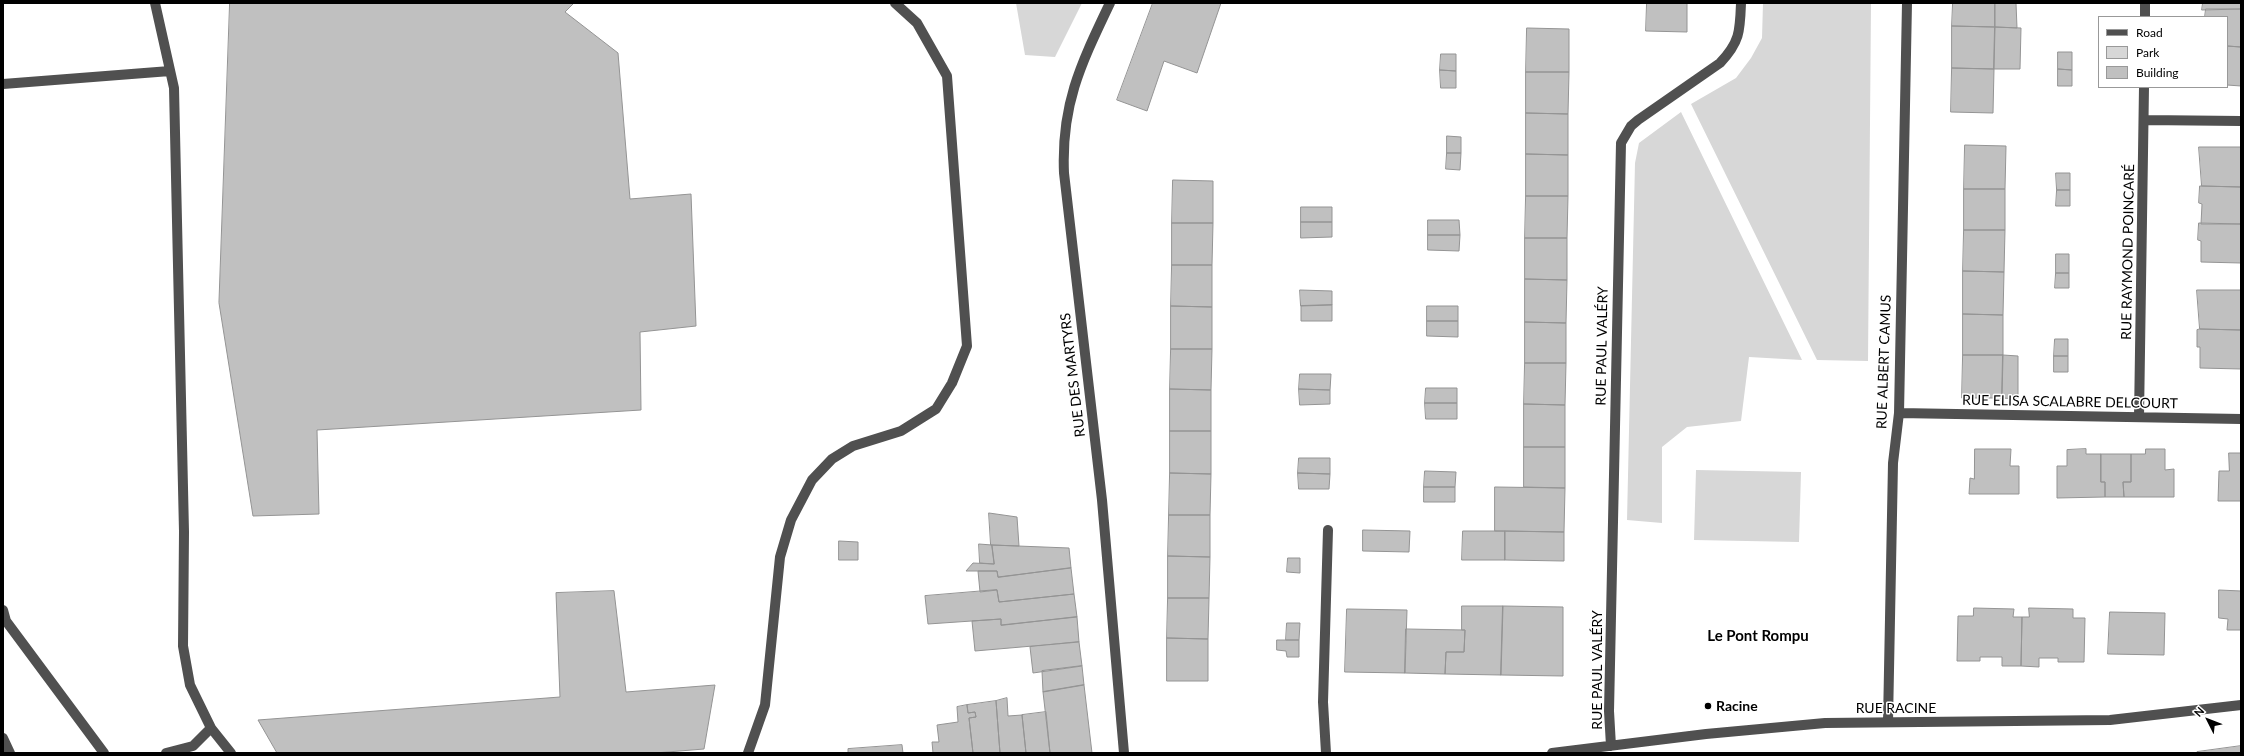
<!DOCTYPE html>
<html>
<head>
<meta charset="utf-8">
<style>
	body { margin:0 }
	#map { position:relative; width:2244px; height:756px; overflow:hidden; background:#fff; font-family:Lato,sans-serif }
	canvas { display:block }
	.frame { position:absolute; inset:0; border:4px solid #000; pointer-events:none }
	.legend { position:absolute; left:2098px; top:16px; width:130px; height:72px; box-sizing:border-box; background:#fff; border:1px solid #999; margin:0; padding:5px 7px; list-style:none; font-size:12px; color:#000 }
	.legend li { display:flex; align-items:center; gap:8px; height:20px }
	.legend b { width:20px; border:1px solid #999 }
	.north { position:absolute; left:2188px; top:700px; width:40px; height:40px; -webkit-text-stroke:3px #fff; paint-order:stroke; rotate:312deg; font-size:11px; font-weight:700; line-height:16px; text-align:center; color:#000 }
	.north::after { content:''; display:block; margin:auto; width:14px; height:18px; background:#000; clip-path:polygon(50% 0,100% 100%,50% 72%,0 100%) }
</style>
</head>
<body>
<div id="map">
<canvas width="2244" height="756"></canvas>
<div class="frame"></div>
<ul class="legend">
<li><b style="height:5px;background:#505050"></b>Road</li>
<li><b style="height:11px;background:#d7d7d7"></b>Park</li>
<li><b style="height:11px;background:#c0c0c0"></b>Building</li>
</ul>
<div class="north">N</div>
</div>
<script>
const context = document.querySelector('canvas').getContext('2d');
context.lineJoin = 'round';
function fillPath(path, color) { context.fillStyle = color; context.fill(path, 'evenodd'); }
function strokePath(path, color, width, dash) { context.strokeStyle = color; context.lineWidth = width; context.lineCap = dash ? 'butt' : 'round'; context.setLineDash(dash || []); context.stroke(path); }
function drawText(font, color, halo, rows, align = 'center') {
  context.font = font + ' Lato,sans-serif'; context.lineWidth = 3; context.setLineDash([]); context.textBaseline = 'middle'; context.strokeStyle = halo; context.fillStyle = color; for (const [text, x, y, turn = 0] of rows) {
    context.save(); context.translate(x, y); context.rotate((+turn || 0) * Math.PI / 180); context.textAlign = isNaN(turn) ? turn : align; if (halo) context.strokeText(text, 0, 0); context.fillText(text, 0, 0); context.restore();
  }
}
fillPath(new Path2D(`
	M 1016,3 L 1082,3 L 1055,57 L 1025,55 Z
	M 1763,3 L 1871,3 L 1868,361 L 1817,360 L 1691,104 L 1736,78 L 1751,58 L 1762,38 Z
	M 1681,112 L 1802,360 L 1749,357 L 1741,421 L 1687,427 L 1662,447 L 1662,523 L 1627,520 L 1635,163 L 1639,143 Z
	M 1696,470 L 1801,472 L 1799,542 L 1694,540 Z`), '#d7d7d7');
const building = new Path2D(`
	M 230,3 L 574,3 L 565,12 L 618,53 L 630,199 L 691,194 L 696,326 L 640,332 L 641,410 L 317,430 L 319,514 L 253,516 L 219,303 Z
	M 1153,3 L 1221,3 L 1197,73 L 1164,61 L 1147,111 L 1117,100 Z
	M 1647,3 L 1687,3 L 1687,32 L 1646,31 Z
	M 1953,3 L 1995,3 L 1995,27 L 1952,26 Z
	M 1995,3 L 2016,3 L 2017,28 L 1995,27 Z
	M 2203,3 L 2241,3 L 2241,9 L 2202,10 Z
	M 2206,9 L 2241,9 L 2241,47 L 2227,46 L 2227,17 L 2205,17 Z
	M 1952,26 L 1995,27 L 1994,69 L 1952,68 Z
	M 1995,27 L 2021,28 L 2020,69 L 1994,69 Z
	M 1527,28 L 1569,29 L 1569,72 L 1526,72 Z
	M 2227,46 L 2241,47 L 2241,86 L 2227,85 Z
	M 2058,52 L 2072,52 L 2072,70 L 2058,69 Z
	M 1441,54 L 1456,54 L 1456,71 L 1440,70 Z
	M 1952,68 L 1994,69 L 1993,113 L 1951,112 Z
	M 2058,69 L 2072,70 L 2072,86 L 2058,86 Z
	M 1440,70 L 1456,71 L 1456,88 L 1441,88 Z
	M 1526,72 L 1569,72 L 1568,114 L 1526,113 Z
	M 1526,113 L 1568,114 L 1568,155 L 1526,154 Z
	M 1447,136 L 1461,137 L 1461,153 L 1447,153 Z
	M 1965,145 L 2006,146 L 2005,189 L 1964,189 Z
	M 2199,147 L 2241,147 L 2241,187 L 2202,186 Z
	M 1447,153 L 1461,153 L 1460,170 L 1446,169 Z
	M 1526,154 L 1568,155 L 1568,196 L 1526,196 Z
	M 2056,173 L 2070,173 L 2070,190 L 2057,190 Z
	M 1173,180 L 1213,181 L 1213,223 L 1172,223 Z
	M 2200,186 L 2241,187 L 2241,224 L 2201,224 L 2202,204 L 2199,203 Z
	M 1964,189 L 2005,189 L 2005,230 L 1964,230 Z
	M 2057,190 L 2070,190 L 2070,206 L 2056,206 Z
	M 1526,196 L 1568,196 L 1567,238 L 1525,238 Z
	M 1301,207 L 1332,207 L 1332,222 L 1301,222 Z
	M 1428,220 L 1459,220 L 1460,235 L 1428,235 Z
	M 1301,222 L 1332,222 L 1332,237 L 1301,238 Z
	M 1172,223 L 1213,223 L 1212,265 L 1172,265 Z
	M 2199,223 L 2241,224 L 2241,263 L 2201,262 L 2201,241 L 2198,240 Z
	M 1964,230 L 2005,230 L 2004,272 L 1963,271 Z
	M 1428,235 L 1460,235 L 1459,251 L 1428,250 Z
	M 1525,238 L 1567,238 L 1567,280 L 1525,279 Z
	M 2056,254 L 2069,254 L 2069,273 L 2056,273 Z
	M 1172,265 L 1212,265 L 1212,307 L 1171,306 Z
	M 1963,271 L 2004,272 L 2003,315 L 1963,314 Z
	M 2056,273 L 2069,273 L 2069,288 L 2055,288 Z
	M 1525,279 L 1567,280 L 1566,323 L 1525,322 Z
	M 1300,290 L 1332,291 L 1332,305 L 1301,306 Z
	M 2197,290 L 2241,290 L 2241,330 L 2200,329 Z
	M 1332,305 L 1332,321 L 1301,321 L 1301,306 Z
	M 1171,306 L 1212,307 L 1212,349 L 1171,349 Z
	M 1427,306 L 1458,306 L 1458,321 L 1427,321 Z
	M 1963,314 L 2003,315 L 2003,355 L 1963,355 Z
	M 1427,321 L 1458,321 L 1458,337 L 1427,336 Z
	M 1525,322 L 1566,323 L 1566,363 L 1525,363 Z
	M 2200,329 L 2241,330 L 2241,369 L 2200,368 L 2200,347 L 2197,347 L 2197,330 Z
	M 2055,339 L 2068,339 L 2068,356 L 2054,356 Z
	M 1171,349 L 1212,349 L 1211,390 L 1170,389 Z
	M 1963,355 L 2003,355 L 2002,398 L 1962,398 Z
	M 2003,355 L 2018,356 L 2018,399 L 2002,398 Z
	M 2054,356 L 2068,356 L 2068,372 L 2054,372 Z
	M 1525,363 L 1566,363 L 1565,405 L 1524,404 Z
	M 1300,374 L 1331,374 L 1330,390 L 1299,389 Z
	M 1426,388 L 1457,388 L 1457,403 L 1425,403 Z
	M 1170,389 L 1211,390 L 1211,431 L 1170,431 Z
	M 1299,389 L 1330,390 L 1330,404 L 1300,405 Z
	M 1425,403 L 1457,403 L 1457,419 L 1426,419 Z
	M 1524,404 L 1565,405 L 1565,447 L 1524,447 Z
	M 1170,431 L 1211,431 L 1211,474 L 1170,473 Z
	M 1524,447 L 1565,447 L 1565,488 L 1524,487 Z
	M 1975,449 L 2011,449 L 2010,466 L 2019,466 L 2019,494 L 1969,494 L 1970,478 L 1974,479 Z
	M 2086,449 L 2086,454 L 2101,454 L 2101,482 L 2105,482 L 2105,497 L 2057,498 L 2057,466 L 2067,466 L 2067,450 Z
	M 2146,449 L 2165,449 L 2165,470 L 2174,469 L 2174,497 L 2124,497 L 2123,482 L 2131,482 L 2131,454 L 2145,454 Z
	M 2229,453 L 2241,453 L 2241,501 L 2218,501 L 2219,471 L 2229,471 Z
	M 2101,454 L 2131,454 L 2131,482 L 2123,482 L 2124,497 L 2105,497 L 2105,482 L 2101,482 Z
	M 1299,458 L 1330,458 L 1330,474 L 1298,473 Z
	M 1425,471 L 1456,472 L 1455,487 L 1424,487 Z
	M 1170,473 L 1211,474 L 1210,515 L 1169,515 Z
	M 1298,473 L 1330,474 L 1329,489 L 1299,489 Z
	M 1424,487 L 1455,487 L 1455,502 L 1424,502 Z
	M 1495,487 L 1565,488 L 1564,532 L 1495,531 Z
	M 989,513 L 1017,517 L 1019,546 L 991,545 Z
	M 1169,515 L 1210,515 L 1210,557 L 1168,556 Z
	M 1363,530 L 1410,531 L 1409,552 L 1363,551 Z
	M 1463,531 L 1505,531 L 1505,560 L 1462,560 Z
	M 1505,531 L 1564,532 L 1564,561 L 1505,560 Z
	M 839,541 L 858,542 L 858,560 L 839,560 Z
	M 979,544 L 992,545 L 994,564 L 980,563 Z
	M 992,545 L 1069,548 L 1071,568 L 998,577 L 997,571 L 966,571 L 973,563 L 994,564 Z
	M 1168,556 L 1210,557 L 1209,598 L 1168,598 Z
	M 1288,558 L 1300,558 L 1300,573 L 1287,572 Z
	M 1071,568 L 1074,594 L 999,602 L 997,590 L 980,592 L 978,571 L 997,571 L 998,577 Z
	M 997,590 L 999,602 L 1074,594 L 1077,617 L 1001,625 L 1001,619 L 928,624 L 925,596 Z
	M 2219,590 L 2241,591 L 2241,630 L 2227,630 L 2228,619 L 2219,618 Z
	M 614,591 L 626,692 L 715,685 L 704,749 L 655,753 L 277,753 L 258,720 L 560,697 L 556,593 Z
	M 1168,598 L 1209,598 L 1208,639 L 1167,638 Z
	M 1462,606 L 1503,606 L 1501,675 L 1445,674 L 1446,652 L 1464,652 L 1465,630 L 1462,630 Z
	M 1503,606 L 1563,607 L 1563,676 L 1501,675 Z
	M 1974,608 L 2014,609 L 2013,617 L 2022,617 L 2021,666 L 2002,666 L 2002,657 L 1980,657 L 1980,661 L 1957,661 L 1958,616 L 1973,616 Z
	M 2029,608 L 2073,609 L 2073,618 L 2085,618 L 2084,662 L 2058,662 L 2058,658 L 2039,658 L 2039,667 L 2021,666 L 2022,617 L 2029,617 Z
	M 1347,609 L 1407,610 L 1405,673 L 1345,672 Z
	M 2110,612 L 2165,613 L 2164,655 L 2108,654 Z
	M 1077,617 L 1079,642 L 975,651 L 972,621 L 1001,619 L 1001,625 Z
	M 1287,623 L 1300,623 L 1299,640 L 1286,640 Z
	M 1406,629 L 1465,630 L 1464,652 L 1446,652 L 1445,674 L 1405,673 Z
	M 1167,638 L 1208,639 L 1208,681 L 1167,681 Z
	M 1277,640 L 1299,640 L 1299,657 L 1287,657 L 1286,651 L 1277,650 Z
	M 1079,642 L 1082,666 L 1033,673 L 1030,647 Z
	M 1082,666 L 1084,685 L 1043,692 L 1042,671 Z
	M 1084,685 L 1092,753 L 1050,753 L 1043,692 Z
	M 1007,698 L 1008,716 L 1022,715 L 1026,753 L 1000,753 L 996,701 Z
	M 996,701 L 1000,753 L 973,753 L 969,718 L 976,717 L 975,712 L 968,713 L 967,705 Z
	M 967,705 L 968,713 L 975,712 L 976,717 L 969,718 L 973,753 L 933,753 L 932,742 L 939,742 L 937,725 L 958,722 L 957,707 Z
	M 1046,712 L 1050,753 L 1026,753 L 1022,715 Z
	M 902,745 L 903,753 L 848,753 L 848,749 Z
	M 2241,746 L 2241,753 L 2197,753 L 2197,752 Z`);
fillPath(building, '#c0c0c0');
strokePath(building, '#949494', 1);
strokePath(new Path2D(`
	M 155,3 L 174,88 L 184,532 L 183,646 L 190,685 L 211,728 L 231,753
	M 1110,3 C 1081,64 1061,104 1064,173 L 1102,500 L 1124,753
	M 2145,17 L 2145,3
	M 3,84 L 170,71
	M 2144,120 L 2241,121
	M 1899,413 L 2241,419
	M 2139,417 L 2144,87
	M 3,610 L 6,621 L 104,753
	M 1888,722 L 1893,463 L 1899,413 L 1907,3
	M 3,738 L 10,753
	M 1611,746 L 1609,711 L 1621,143 L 1631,126 L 1638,120 L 1720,63 C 1740,42 1740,31 1741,3
	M 166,753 L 193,746 L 211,728
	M 748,753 L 765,705 L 780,557 L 791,520 L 812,480 L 832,459 L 853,446 L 901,431 L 936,409 L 952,383 L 967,346 L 947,76 L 917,23 L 895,3
	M 1326,753 L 1323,702 L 1328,530
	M 1552,753 L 1706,734 L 1825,723 L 2110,720 L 2241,705`), '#505050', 10);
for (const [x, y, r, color] of [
	[1708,706,4,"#000"]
]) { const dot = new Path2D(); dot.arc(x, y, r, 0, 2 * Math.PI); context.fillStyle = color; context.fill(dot); strokePath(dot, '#fff', 1.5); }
drawText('14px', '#000', '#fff', [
	["RUE RAYMOND POINCARÉ",2128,252,-89],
	["RUE PAUL VALÉRY",1602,346,-89],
	["RUE ALBERT CAMUS",1884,362,-88],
	["RUE DES MARTYRS",1073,375,-97],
	["RUE ELISA SCALABRE DELCOURT",2070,402,1],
	["RUE PAUL VALÉRY",1597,670,-90],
	["RUE RACINE",1896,708]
]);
drawText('bold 14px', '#000', '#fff', [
	["Racine",1716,706]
], 'left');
drawText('bold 15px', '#000', '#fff', [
	["Le Pont Rompu",1758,636]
]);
</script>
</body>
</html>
